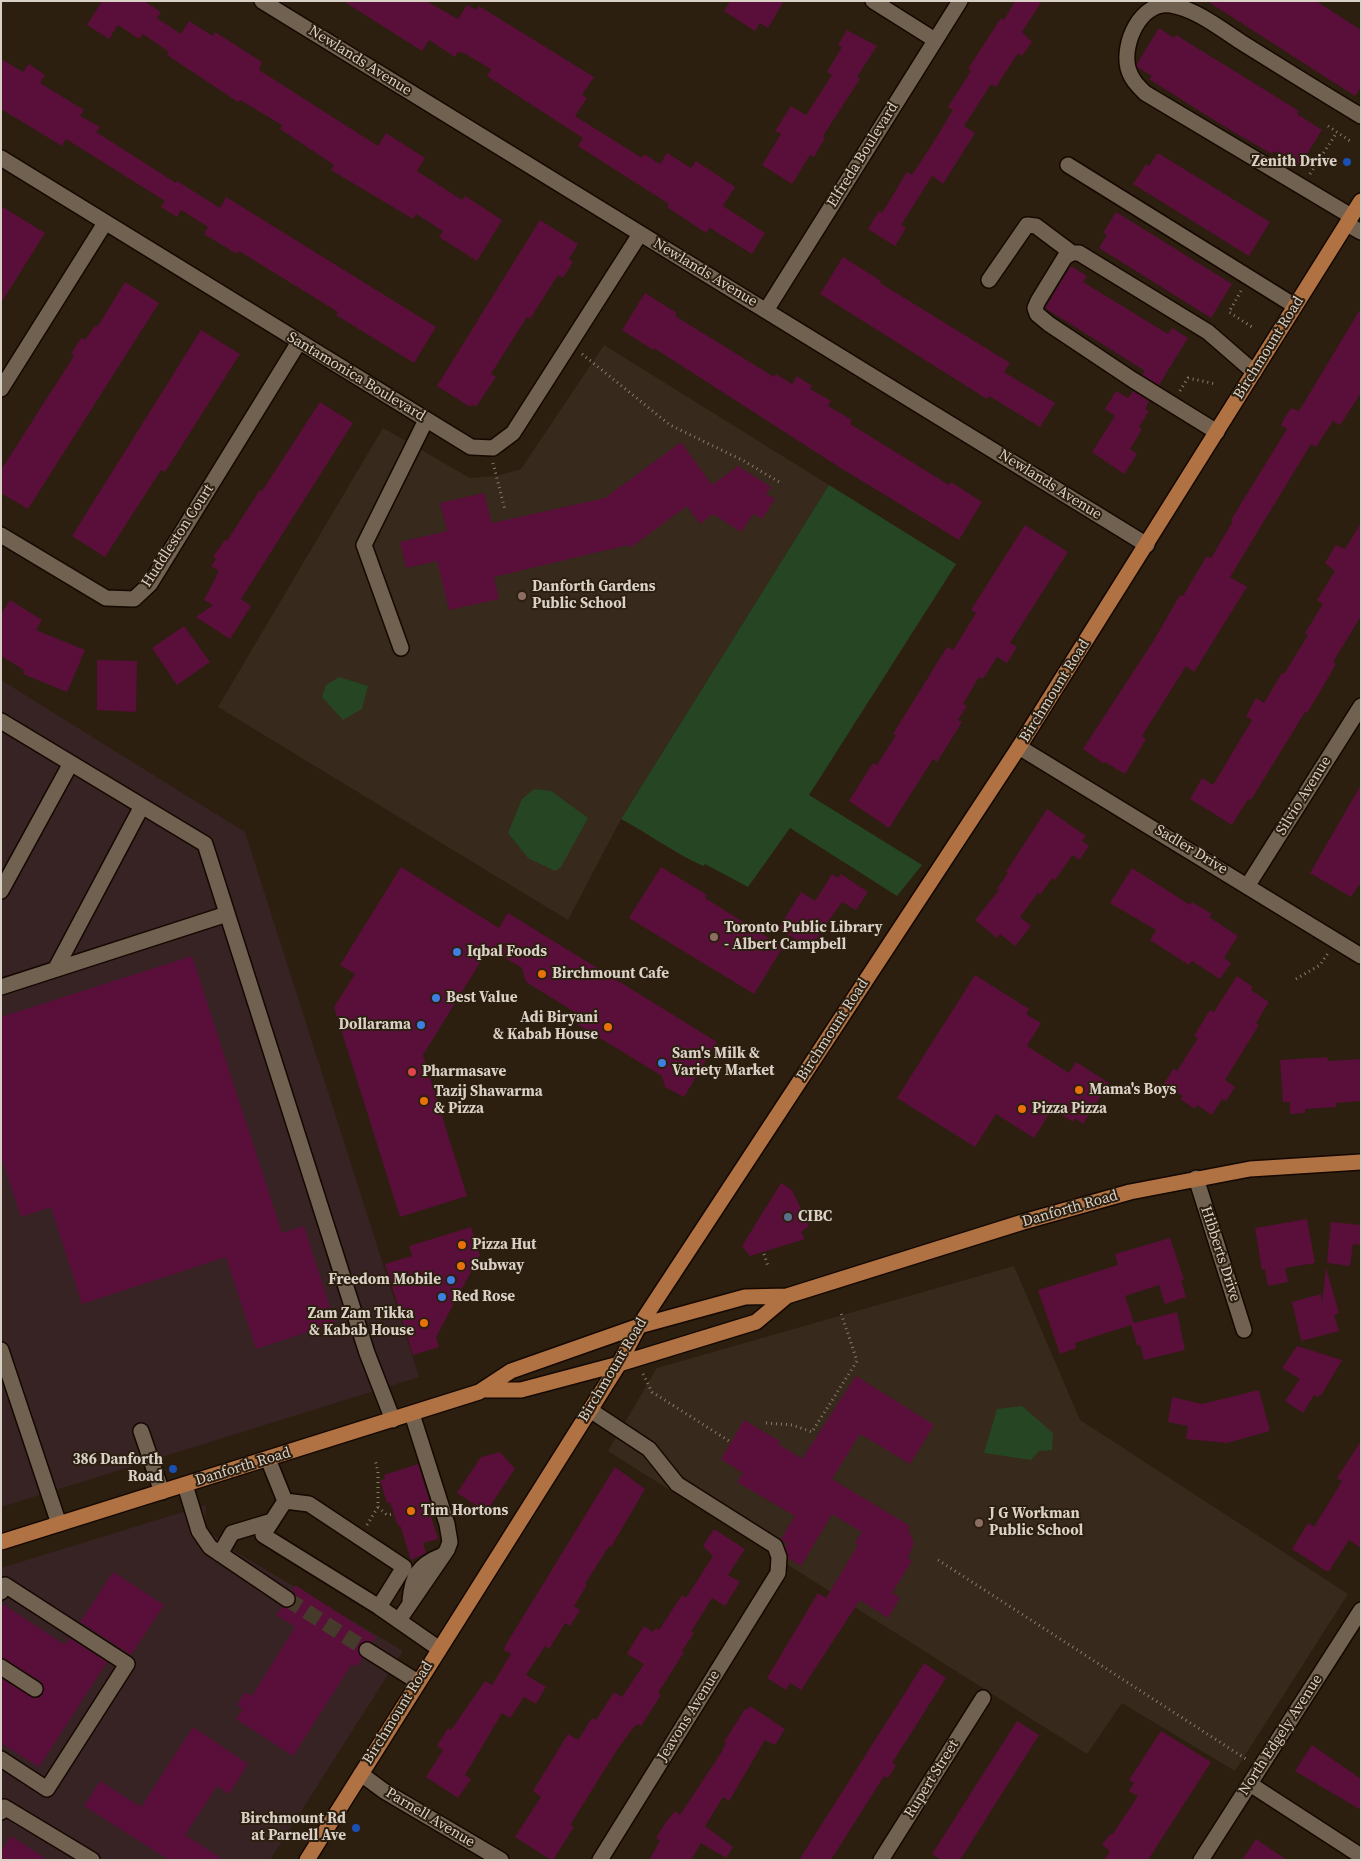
<!DOCTYPE html>
<html>
<head>
<meta charset="utf-8">
<style>
	body { margin:0 }
	#map { position:relative; width:1362px; height:1861px; overflow:hidden; background:#2c1f10; font-family:"Source Serif 4",serif }
	canvas { display:block }
	.frame { position:absolute; inset:0; border:2px solid #d9d0c6; pointer-events:none }
</style>
</head>
<body>
<div id="map">
<canvas width="1362" height="1861"></canvas>
<div class="frame"></div>
</div>
<script>
const context = document.querySelector('canvas').getContext('2d');
context.lineJoin = 'round';
function fillPath(path, color) { context.fillStyle = color; context.fill(path, 'evenodd'); }
function strokePath(path, color, width, dash) { context.strokeStyle = color; context.lineWidth = width; context.lineCap = dash ? 'butt' : 'round'; context.setLineDash(dash || []); context.stroke(path); }
function drawText(font, color, halo, rows, align = 'center') {
  context.font = font + ' "Source Serif 4",serif'; context.lineWidth = 4; context.setLineDash([]); context.textBaseline = 'middle'; context.strokeStyle = halo; context.fillStyle = color; for (const [text, x, y, turn = 0] of rows) {
    context.save(); context.translate(x, y); context.rotate((+turn || 0) * Math.PI / 180); context.textAlign = isNaN(turn) ? turn : align; if (halo) context.strokeText(text, 0, 0); context.fillText(text, 0, 0); context.restore();
  }
}
fillPath(new Path2D(`
	M 1,680 L 245,832 L 419,1377 L 1,1507 Z
	M 206,1505 L 205,1528 L 229,1548 L 403,1651 L 270,1860 L 1,1860 L 1,1568 Z`), '#372324');
fillPath(new Path2D(`
	M 604,345 L 829,485 L 621,819 L 568,920 L 218,707 L 383,428 L 470,478 L 497,476 L 521,469 Z
	M 1014,1266 L 1080,1420 L 1348,1594 L 1235,1771 L 1122,1703 L 1087,1754 L 608,1451 L 657,1368 Z`), '#37291c');
fillPath(new Path2D(`
	M 829,485 L 956,564 L 809,795 L 922,865 L 897,896 L 790,828 L 748,887 L 705,864 L 703,866 C 674,853 649,834 621,819 Z
	M 339,677 L 368,686 L 362,709 L 343,720 L 322,697 L 326,685 Z
	M 534,789 L 551,791 L 588,818 L 561,867 L 555,871 L 528,858 L 508,833 L 522,799 Z
	M 1022,1406 L 1053,1433 L 1052,1450 L 1039,1451 L 1031,1460 L 984,1453 L 997,1409 Z`), '#264523');
fillPath(new Path2D(`
	M 102,1 L 144,1 L 161,12 L 157,18 L 181,34 L 189,21 L 213,36 L 215,32 L 262,62 L 259,70 L 378,146 L 386,133 L 425,158 L 417,171 L 462,200 L 465,196 L 502,220 L 477,261 L 439,237 L 443,231 L 416,214 L 413,219 L 331,170 L 334,165 L 280,129 L 282,125 L 240,100 L 238,102 L 167,55 L 169,52 L 143,34 L 139,39 L 118,25 L 109,39 L 87,25 Z
	M 343,1 L 426,1 L 458,19 L 467,5 L 476,10 L 479,6 L 594,77 L 582,95 L 587,98 L 575,116 L 642,158 L 644,154 L 660,164 L 667,153 L 691,168 L 696,161 L 735,187 L 723,206 L 765,233 L 752,254 L 710,228 L 706,233 L 667,207 L 669,204 L 578,146 L 583,138 L 487,76 L 491,69 L 464,53 L 458,52 L 455,57 L 429,40 L 422,51 Z
	M 730,1 L 784,1 L 768,28 L 760,23 L 755,31 L 724,11 Z
	M 1015,1 L 1042,1 L 1022,32 L 1032,42 L 1022,56 L 1018,53 L 996,87 L 991,84 L 964,126 L 975,133 L 943,184 L 932,176 L 901,225 L 906,228 L 895,246 L 868,229 L 879,211 L 882,213 L 907,172 L 912,175 L 938,135 L 953,110 L 948,107 L 971,71 L 968,69 L 1001,18 L 1004,20 Z
	M 1207,1 L 1316,1 L 1361,30 L 1361,87 L 1355,96 Z
	M 1159,28 L 1174,38 L 1176,35 L 1249,80 L 1299,111 L 1297,114 L 1322,130 L 1299,167 L 1274,151 L 1272,154 L 1225,127 L 1149,79 L 1152,76 L 1137,67 L 1137,64 Z
	M 847,30 L 877,46 L 857,77 L 860,79 L 823,136 L 825,138 L 814,157 L 810,155 L 792,184 L 762,165 L 781,134 L 775,131 L 791,106 L 806,115 L 832,75 L 827,72 L 842,47 L 838,45 Z
	M 1,59 L 23,72 L 29,64 L 45,75 L 40,83 L 84,110 L 80,116 L 100,127 L 96,132 L 176,183 L 177,181 L 220,208 L 226,197 L 436,327 L 414,363 L 336,315 L 338,312 L 239,251 L 237,254 L 204,234 L 208,227 L 181,210 L 177,217 L 161,207 L 165,201 L 66,139 L 62,146 L 1,109 Z
	M 1158,153 L 1270,222 L 1249,256 L 1133,184 L 1146,164 L 1149,166 Z
	M 1,206 L 45,233 L 1,303 Z
	M 1116,212 L 1232,284 L 1211,318 L 1099,248 L 1107,235 L 1103,233 Z
	M 540,220 L 578,244 L 569,259 L 573,262 L 563,278 L 558,275 L 530,319 L 527,317 L 491,374 L 496,377 L 476,407 L 472,404 L 470,407 L 437,386 Z
	M 843,257 L 881,281 L 880,283 L 1010,363 L 1004,372 L 1055,403 L 1040,427 L 989,396 L 987,399 L 820,294 Z
	M 1071,266 L 1087,276 L 1083,282 L 1168,334 L 1172,328 L 1188,338 L 1159,385 L 1142,375 L 1145,371 L 1045,308 Z
	M 125,282 L 159,303 L 28,509 L 1,493 L 1,470 L 74,356 L 71,354 L 81,338 L 85,340 L 94,327 L 98,326 Z
	M 645,293 L 677,313 L 675,316 L 774,377 L 776,374 L 792,384 L 797,376 L 812,386 L 810,389 L 831,401 L 828,406 L 852,420 L 850,424 L 949,485 L 951,482 L 982,502 L 959,540 L 839,467 L 654,348 L 653,350 L 622,330 Z
	M 1361,308 L 1361,393 L 1340,425 L 1333,421 L 1316,447 L 1311,444 L 1230,577 L 1247,587 L 1194,672 L 1186,666 L 1142,736 L 1146,739 L 1125,774 L 1105,762 L 1104,764 L 1083,749 L 1154,640 L 1180,595 L 1183,596 L 1207,556 L 1211,558 L 1233,521 L 1231,520 L 1287,429 L 1281,425 L 1284,419 L 1291,408 L 1299,411 Z
	M 201,330 L 240,354 L 165,472 L 161,470 L 105,557 L 72,536 Z
	M 1116,391 L 1128,398 L 1133,391 L 1149,401 L 1145,409 L 1149,411 L 1139,427 L 1142,429 L 1130,449 L 1137,454 L 1124,474 L 1092,452 L 1115,416 L 1105,409 Z
	M 320,402 L 353,423 L 241,599 L 251,606 L 230,639 L 196,617 L 213,605 L 204,600 L 219,571 L 211,566 L 216,559 L 213,557 L 225,540 L 227,541 L 260,490 L 262,491 Z
	M 681,442 L 712,485 L 738,466 L 771,487 L 766,494 L 775,499 L 762,519 L 753,514 L 741,532 L 713,514 L 700,524 L 687,506 L 630,548 L 628,545 L 494,577 L 499,599 L 449,610 L 437,561 L 406,568 L 400,542 L 447,531 L 440,503 L 484,493 L 492,523 L 605,498 Z
	M 1361,523 L 1361,616 L 1333,662 L 1336,664 L 1318,695 L 1307,713 L 1305,712 L 1251,800 L 1248,799 L 1232,825 L 1190,799 L 1202,778 L 1213,785 L 1252,720 L 1246,716 L 1256,698 L 1264,703 L 1282,673 L 1284,674 L 1308,635 L 1305,633 L 1323,604 L 1317,600 L 1335,571 L 1325,563 L 1336,545 L 1345,549 Z
	M 1025,525 L 1068,552 L 1010,643 L 1017,647 L 1007,663 L 997,657 L 983,679 L 979,677 L 963,704 L 967,706 L 958,720 L 962,722 L 937,762 L 933,759 L 889,828 L 849,801 L 873,763 L 877,765 L 896,735 L 893,734 L 947,647 L 953,650 L 976,613 L 971,610 Z
	M 10,600 L 42,620 L 36,630 L 85,650 L 67,692 L 23,674 L 24,670 L 1,656 L 1,614 Z
	M 184,626 L 210,662 L 177,685 L 152,648 Z
	M 97,660 L 137,661 L 136,712 L 97,710 Z
	M 1361,785 L 1361,882 L 1351,897 L 1310,873 Z
	M 1047,809 L 1086,836 L 1082,841 L 1089,846 L 1079,860 L 1073,855 L 1071,857 L 1055,880 L 1052,878 L 1040,895 L 1038,893 L 1020,917 L 1031,926 L 1015,946 L 1000,934 L 997,938 L 975,920 L 999,890 L 997,889 L 1008,873 L 1006,872 Z
	M 401,867 L 499,928 L 508,913 L 717,1042 L 684,1097 L 665,1087 L 662,1076 L 577,1024 L 573,1011 L 526,982 L 522,968 L 489,948 L 423,1055 L 467,1196 L 400,1217 L 334,1007 L 355,974 L 340,965 Z
	M 661,867 L 707,895 L 705,898 L 783,947 L 754,994 L 629,918 Z
	M 1132,868 L 1190,905 L 1192,902 L 1212,914 L 1209,917 L 1238,936 L 1224,958 L 1231,963 L 1220,979 L 1192,961 L 1189,965 L 1150,940 L 1156,930 L 1110,903 Z
	M 832,874 L 838,878 L 841,874 L 868,892 L 856,910 L 842,902 L 810,948 L 778,929 L 801,892 L 815,901 Z
	M 192,956 L 282,1233 L 304,1226 L 335,1323 L 256,1349 L 226,1257 L 82,1304 L 51,1207 L 21,1217 L 1,1156 L 1,1017 Z
	M 975,975 L 1029,1009 L 1026,1014 L 1041,1023 L 1027,1046 L 1069,1073 L 1076,1062 L 1109,1083 L 1083,1124 L 1075,1118 L 1073,1122 L 1052,1109 L 1034,1138 L 996,1114 L 975,1147 L 897,1098 Z
	M 1237,976 L 1253,987 L 1251,990 L 1269,1002 L 1256,1023 L 1259,1025 L 1225,1080 L 1235,1087 L 1226,1101 L 1222,1099 L 1212,1115 L 1197,1105 L 1195,1109 L 1180,1099 L 1183,1096 L 1164,1084 L 1173,1069 L 1177,1071 L 1198,1038 L 1194,1036 L 1210,1010 L 1214,1012 Z
	M 1327,1057 L 1328,1061 L 1361,1059 L 1361,1101 L 1336,1103 L 1336,1107 L 1305,1109 L 1305,1113 L 1290,1114 L 1290,1102 L 1283,1102 L 1280,1060 Z
	M 781,1183 L 792,1190 L 809,1226 L 801,1232 L 805,1239 L 750,1256 L 742,1246 Z
	M 1307,1219 L 1315,1263 L 1285,1268 L 1288,1282 L 1268,1286 L 1265,1269 L 1262,1270 L 1255,1228 Z
	M 1331,1222 L 1361,1225 L 1361,1245 L 1353,1244 L 1350,1266 L 1327,1263 Z
	M 471,1227 L 480,1255 L 436,1337 L 439,1347 L 413,1355 L 385,1264 L 412,1256 L 409,1246 Z
	M 1170,1238 L 1184,1280 L 1181,1281 L 1186,1297 L 1165,1304 L 1159,1285 L 1125,1296 L 1134,1323 L 1177,1312 L 1185,1350 L 1144,1360 L 1140,1345 L 1137,1345 L 1131,1325 L 1075,1343 L 1076,1348 L 1060,1354 L 1038,1290 L 1118,1265 L 1115,1254 Z
	M 1326,1268 L 1339,1313 L 1334,1315 L 1339,1331 L 1301,1341 L 1292,1302 L 1321,1294 L 1322,1303 Z
	M 1297,1346 L 1342,1360 L 1322,1394 L 1318,1397 L 1314,1395 L 1303,1413 L 1285,1401 L 1300,1379 L 1282,1368 Z
	M 856,1376 L 934,1425 L 910,1464 L 860,1434 L 832,1479 L 910,1526 L 908,1529 L 914,1543 L 908,1558 L 912,1561 L 892,1593 L 900,1598 L 888,1618 L 860,1600 L 801,1690 L 790,1683 L 786,1690 L 767,1678 L 818,1593 L 826,1598 L 858,1545 L 855,1543 L 862,1532 L 832,1514 L 801,1566 L 788,1558 L 785,1547 L 787,1544 L 781,1539 L 795,1516 L 737,1482 L 743,1473 L 721,1459 L 744,1420 L 780,1441 L 778,1444 L 802,1459 Z
	M 1259,1390 L 1270,1431 L 1227,1443 L 1186,1439 L 1188,1426 L 1168,1422 L 1172,1397 L 1202,1404 Z
	M 1361,1441 L 1361,1548 L 1349,1540 L 1329,1571 L 1326,1571 L 1292,1549 L 1308,1523 L 1314,1527 L 1342,1481 L 1337,1478 Z
	M 500,1452 L 515,1469 L 486,1512 L 457,1493 L 481,1457 Z
	M 418,1464 L 432,1509 L 429,1510 L 438,1539 L 423,1543 L 426,1553 L 411,1560 L 400,1525 L 398,1526 L 390,1502 L 387,1503 L 380,1480 L 385,1479 L 384,1475 Z
	M 615,1467 L 645,1489 L 611,1547 L 609,1546 L 585,1584 L 587,1585 L 574,1606 L 580,1610 L 570,1626 L 565,1623 L 549,1649 L 545,1646 L 526,1675 L 546,1687 L 536,1704 L 524,1697 L 510,1718 L 502,1713 L 465,1775 L 471,1779 L 458,1798 L 426,1777 L 443,1750 L 437,1746 L 448,1728 L 451,1730 L 485,1681 L 492,1685 L 511,1654 L 504,1650 L 505,1646 Z
	M 714,1529 L 745,1549 L 728,1575 L 740,1582 L 725,1606 L 712,1598 L 691,1632 L 694,1633 L 682,1651 L 684,1652 L 658,1693 L 661,1695 L 641,1726 L 638,1724 L 633,1728 L 617,1750 L 570,1825 L 574,1827 L 553,1860 L 551,1860 L 515,1837 L 541,1797 L 533,1791 L 568,1734 L 578,1740 L 592,1718 L 596,1720 L 614,1692 L 622,1697 L 644,1664 L 627,1654 L 631,1647 L 644,1626 L 653,1632 L 656,1628 L 659,1630 L 682,1595 L 686,1598 L 713,1556 L 703,1546 Z
	M 113,1572 L 164,1605 L 131,1655 L 80,1622 Z
	M 295,1585 L 376,1637 L 372,1642 L 367,1641 L 359,1645 L 358,1650 L 362,1658 L 357,1667 L 352,1664 L 293,1756 L 236,1719 L 243,1709 L 237,1705 L 245,1692 L 252,1696 L 295,1627 L 276,1615 L 282,1607 L 291,1608 L 295,1604 L 296,1595 L 292,1591 Z
	M 1,1603 L 65,1645 L 69,1638 L 107,1662 L 39,1767 L 1,1743 L 1,1678 L 34,1698 L 40,1697 L 44,1689 L 40,1681 L 1,1658 Z
	M 924,1663 L 946,1678 L 892,1763 L 896,1765 L 888,1778 L 884,1776 L 831,1860 L 799,1860 Z
	M 750,1706 L 785,1729 L 775,1745 L 765,1740 L 729,1801 L 723,1797 L 705,1826 L 733,1847 L 726,1858 L 701,1843 L 691,1860 L 649,1860 L 660,1841 L 656,1838 L 666,1822 L 675,1811 L 680,1815 L 721,1753 L 726,1743 L 724,1742 L 745,1709 L 747,1710 Z
	M 1017,1721 L 1039,1735 L 960,1860 L 941,1860 L 932,1854 Z
	M 193,1727 L 248,1764 L 229,1794 L 217,1786 L 185,1835 L 224,1860 L 169,1860 L 84,1806 L 100,1781 L 141,1807 Z
	M 1161,1731 L 1211,1762 L 1148,1860 L 1104,1860 L 1110,1851 L 1102,1845 L 1110,1834 L 1112,1835 L 1138,1796 L 1129,1791 L 1134,1783 L 1129,1780 Z
	M 1312,1745 L 1361,1779 L 1361,1810 L 1295,1771 Z
	M 11,1836 L 48,1860 L 1,1860 L 1,1852 Z
	M 1256,1839 L 1287,1860 L 1242,1860 Z`), '#590f39');
strokePath(new Path2D(`
	M 287,1599 L 367,1650`), '#463a2b', 15, [15, 8]);
const minor = new Path2D(`
	M 262,1 L 1147,545
	M 873,1 L 935,40
	M 1,158 L 471,447 L 493,448 L 513,433 L 640,234
	M 1068,165 L 1295,306
	M 1351,216 L 1145,93 C 1137,85 1131,79 1128,68 C 1122,44 1140,1 1171,5 C 1196,9 1221,29 1241,42 C 1281,67 1321,92 1361,116
	M 1347,224 L 1361,232
	M 989,280 L 1027,225 L 1036,226 L 1072,253
	M 767,309 L 960,1
	M 1,389 L 105,223
	M 1217,432 L 1133,380 L 1049,324 L 1037,314 L 1035,308 L 1038,301 L 1065,257 L 1072,253 L 1079,253 L 1208,332 L 1254,372
	M 1,535 L 106,598 L 134,599 L 150,584 L 299,342
	M 401,648 L 364,545 L 426,420
	M 1,721 L 205,844 L 367,1353 L 393,1420
	M 1019,747 L 1361,956
	M 1248,885 L 1361,706
	M 1,891 L 71,763
	M 56,968 L 142,806
	M 1,987 L 227,914
	M 1196,1178 L 1244,1330
	M 1,1350 L 59,1524
	M 590,1410 L 649,1449 L 677,1484 L 775,1546 L 779,1557 L 778,1573 L 600,1860
	M 141,1431 L 162,1492
	M 268,1459 L 285,1501 L 309,1504 L 404,1567 L 379,1607
	M 185,1485 L 199,1531 L 210,1547 L 287,1599
	M 285,1501 L 263,1535 L 379,1607 L 438,1648
	M 220,1554 L 232,1533 L 272,1521
	M 1,1592 L 5,1585 L 127,1664 L 47,1789 L 1,1759
	M 410,1601 C 412,1577 418,1565 441,1556
	M 399,1620 L 447,1550 L 450,1542 L 447,1524 L 412,1414
	M 367,1650 L 418,1682
	M 1,1667 L 35,1689
	M 361,1774 L 384,1791 L 501,1860
	M 1250,1784 L 1361,1856
	M 1,1812 L 4,1807 L 92,1860
	M 881,1860 L 983,1698
	M 1201,1860 L 1361,1610`);
const major = new Path2D(`
	M 485,1390 L 521,1390 L 619,1364 L 756,1322 L 787,1296
	M 1,1542 L 479,1392 L 511,1371 L 639,1326 L 745,1297 L 787,1296 L 1023,1222 L 1130,1192 L 1250,1169 L 1361,1162
	M 307,1860 L 619,1364 L 639,1326 L 1019,747 L 1361,201`);
strokePath(minor, '#140800', 18);
strokePath(major, '#140800', 18);
strokePath(new Path2D(`
	M 1328,126 L 1350,141
	M 1310,174 L 1337,132
	M 1241,291 L 1229,312 L 1252,327
	M 582,354 L 670,425 L 744,461 L 779,482
	M 1180,391 L 1188,378 L 1216,384
	M 493,463 L 505,510
	M 1296,979 L 1320,965 L 1328,953
	M 764,1254 L 768,1266
	M 643,1374 L 652,1392 L 729,1441
	M 766,1423 L 792,1425 L 812,1432 L 857,1361 L 841,1313
	M 378,1507 L 387,1515 L 394,1514
	M 367,1525 L 378,1507 L 378,1472 L 375,1459
	M 938,1560 L 1246,1759`), '#877d70', 3, [1, 4]);
strokePath(minor, '#706150', 15);
strokePath(major, '#b07143', 15);
for (const [x, y, r, color] of [
	[1347,162,5,"#1a4fb4"],
	[522,596,5,"#8d6e63"],
	[714,937,5,"#8d6e63"],
	[457,952,5,"#3f7fe0"],
	[542,974,5,"#e8710a"],
	[436,998,5,"#3f7fe0"],
	[421,1025,5,"#3f7fe0"],
	[608,1027,5,"#e8710a"],
	[662,1063,5,"#3f7fe0"],
	[412,1072,5,"#e0444e"],
	[1079,1090,5,"#e8710a"],
	[424,1101,5,"#e8710a"],
	[1022,1109,5,"#e8710a"],
	[788,1217,5,"#5c6f8a"],
	[462,1245,5,"#e8710a"],
	[461,1266,5,"#e8710a"],
	[451,1280,5,"#3f7fe0"],
	[442,1297,5,"#3f7fe0"],
	[424,1323,5,"#e8710a"],
	[173,1469,5,"#1a4fb4"],
	[411,1511,5,"#e8710a"],
	[979,1523,5,"#8d6e63"],
	[356,1828,5,"#1a4fb4"]
]) { const dot = new Path2D(); dot.arc(x, y, r, 0, 2 * Math.PI); context.fillStyle = color; context.fill(dot); strokePath(dot, '#2c1f10', 2); }
drawText('15px', '#d9d0c6', '#2c1f10', [
	["Newlands Avenue",360,61,32],
	["Elfreda Boulevard",863,155,-58],
	["Newlands Avenue",705,273,31],
	["Birchmount Road",1269,348,-58],
	["Santamonica Boulevard",356,377,31],
	["Newlands Avenue",1050,485,32],
	["Huddleston Court",178,536,-57],
	["Birchmount Road",1055,691,-58],
	["Silvio Avenue",1304,796,-58],
	["Sadler Drive",1191,850,31],
	["Birchmount Road",833,1030,-57],
	["Danforth Road",1070,1209,-16],
	["Hibberts Drive",1220,1254,72],
	["Birchmount Road",613,1370,-59],
	["Danforth Road",243,1467,-17],
	["Birchmount Road",398,1713,-58],
	["Jeavons Avenue",689,1716,-58],
	["North Edgely Avenue",1281,1735,-57],
	["Rupert Street",932,1779,-58],
	["Parnell Avenue",430,1818,31]
]);
drawText('bold 15px', '#d9d0c6', '#2c1f10', [
	["Zenith Drive",1337,162,"right"],
	["Danforth Gardens",532,587],
	["Public School",532,604],
	["Toronto Public Library",724,928],
	["- Albert Campbell",724,945],
	["Iqbal Foods",467,952],
	["Birchmount Cafe",552,974],
	["Best Value",446,998],
	["Adi Biryani",598,1018,"right"],
	["& Kabab House",598,1035,"right"],
	["Dollarama",411,1025,"right"],
	["Sam's Milk &",672,1054],
	["Variety Market",672,1071],
	["Pharmasave",422,1072],
	["Mama's Boys",1089,1090],
	["Tazij Shawarma",434,1092],
	["& Pizza",434,1109],
	["Pizza Pizza",1032,1109],
	["CIBC",798,1217],
	["Pizza Hut",472,1245],
	["Subway",471,1266],
	["Freedom Mobile",441,1280,"right"],
	["Red Rose",452,1297],
	["Zam Zam Tikka",414,1314,"right"],
	["& Kabab House",414,1331,"right"],
	["386 Danforth",163,1460,"right"],
	["Road",163,1477,"right"],
	["Tim Hortons",421,1511],
	["J G Workman",989,1514],
	["Public School",989,1531],
	["Birchmount Rd",346,1819,"right"],
	["at Parnell Ave",346,1836,"right"]
], 'left');
</script>
</body>
</html>
